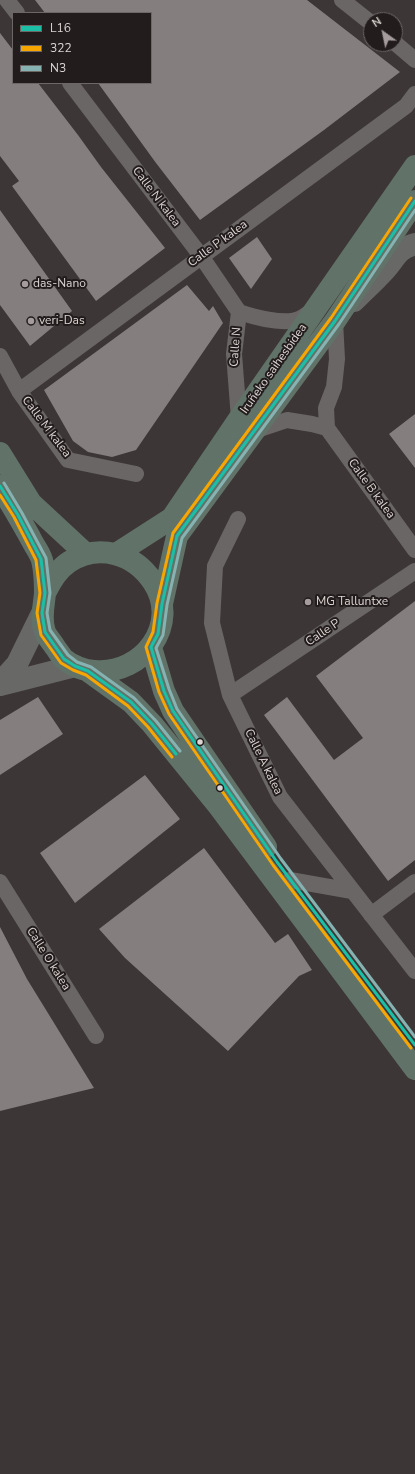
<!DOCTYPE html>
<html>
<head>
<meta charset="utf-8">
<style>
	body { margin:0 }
	#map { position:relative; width:415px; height:1474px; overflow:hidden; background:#3c3636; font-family:"Nunito Sans",sans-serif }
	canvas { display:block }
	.legend { position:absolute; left:12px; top:12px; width:140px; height:72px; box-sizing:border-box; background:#221d1c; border:1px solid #6d6766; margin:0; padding:5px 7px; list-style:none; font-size:12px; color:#ddd5d4 }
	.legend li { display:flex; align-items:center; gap:8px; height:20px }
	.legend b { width:20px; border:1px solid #6d6766 }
	.north { position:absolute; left:363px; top:12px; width:40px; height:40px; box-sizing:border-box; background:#221d1c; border:1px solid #6d6766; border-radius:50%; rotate:327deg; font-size:11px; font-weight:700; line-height:16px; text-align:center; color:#ddd5d4 }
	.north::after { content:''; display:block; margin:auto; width:14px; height:18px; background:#a59d9d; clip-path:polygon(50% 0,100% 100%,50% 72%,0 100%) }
</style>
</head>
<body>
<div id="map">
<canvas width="415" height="1474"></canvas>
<ul class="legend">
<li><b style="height:5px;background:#1abfa5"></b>L16</li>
<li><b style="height:5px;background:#f7a600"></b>322</li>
<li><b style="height:5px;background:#86b2b2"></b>N3</li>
</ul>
<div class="north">N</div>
</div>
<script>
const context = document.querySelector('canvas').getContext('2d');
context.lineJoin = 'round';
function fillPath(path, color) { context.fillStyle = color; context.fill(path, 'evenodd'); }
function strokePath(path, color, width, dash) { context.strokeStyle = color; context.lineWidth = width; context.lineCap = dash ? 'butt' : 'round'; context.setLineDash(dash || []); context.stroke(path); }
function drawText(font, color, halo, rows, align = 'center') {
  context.font = font + ' "Nunito Sans",sans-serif'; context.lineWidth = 4; context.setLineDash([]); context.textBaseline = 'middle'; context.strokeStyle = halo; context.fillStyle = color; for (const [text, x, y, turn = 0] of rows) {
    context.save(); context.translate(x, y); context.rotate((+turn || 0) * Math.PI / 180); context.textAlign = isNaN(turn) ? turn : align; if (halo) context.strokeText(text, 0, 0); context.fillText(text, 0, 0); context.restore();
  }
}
fillPath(new Path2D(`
	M 35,0 L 307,0 L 400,72 L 324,130 L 200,220 L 156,163 L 98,83 L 151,83 L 151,13 L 45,13 Z
	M 0,33 L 13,50 L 13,83 L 38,83 L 78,135 L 101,167 L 165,248 L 96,301 L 12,186 L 19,181 L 0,156 Z
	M 0,210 L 72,311 L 30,346 L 0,305 Z
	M 257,237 L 272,259 L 251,289 L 229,258 Z
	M 187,285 L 209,311 L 213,306 L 223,323 L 136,450 L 112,457 L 88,452 L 73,441 L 44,390 Z
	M 415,414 L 415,468 L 389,434 Z
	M 415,601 L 415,860 L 388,881 L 264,715 L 287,697 L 334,760 L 363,738 L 316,676 Z
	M 38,697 L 63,734 L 0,775 L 0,720 Z
	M 145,775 L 180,819 L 75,903 L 40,853 Z
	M 204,848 L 275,943 L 288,934 L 312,970 L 299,976 L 228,1051 L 125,958 L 99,929 Z
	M 0,927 L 27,979 L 94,1088 L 0,1111 Z`), '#847e7e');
strokePath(new Path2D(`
	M 7,0 L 17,13
	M 342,0 L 371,23
	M 395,43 L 415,60
	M 70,83 L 201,256 L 239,312
	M 0,356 L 19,391 L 68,460 L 136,474
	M 19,391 L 406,106 L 415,94
	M 239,419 L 234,354 L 239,312 C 254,317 286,326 301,318 C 305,316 310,312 314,309
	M 327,428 L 415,550
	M 254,431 L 287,420 L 312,424 L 327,428 L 326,408 L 334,387 L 337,359 L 335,321
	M 238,519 L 215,566 L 212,623 L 230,695 L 280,797 L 415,971
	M 230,695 L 415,571
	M 290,880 L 352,891
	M 0,882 L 96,1036
	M 371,915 L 415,882`), '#6b6666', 16);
strokePath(new Path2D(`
	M 354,301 C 364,291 375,281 385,270 C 397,257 396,250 415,244
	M 0,683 L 17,664 L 42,613
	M 0,685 L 75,666`), '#686966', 22);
strokePath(new Path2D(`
	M 0,453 L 31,503 L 86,554
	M 0,486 C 11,504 22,522 32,541 C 35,547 40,553 42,560 C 44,568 45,584 45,593 C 44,606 40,619 45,632 C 47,637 52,642 55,647 C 58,651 61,656 64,659 C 72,666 85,671 95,671 C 143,675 181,624 153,582 C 134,553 98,543 69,562 C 57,570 51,582 45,593
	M 116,554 L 172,518 L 239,419 L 415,166
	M 162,604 L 177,536 L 335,321 L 415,201
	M 151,647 L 164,691 L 173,711 L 266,847
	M 88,671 L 131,702 L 152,724 L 217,804 L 415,1069`), '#617269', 22);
strokePath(new Path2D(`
	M 415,201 L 335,321 L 177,536 L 162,604 L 158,634 L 151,647 L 164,691 L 173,711 L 277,862 L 415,1045
	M 0,486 L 18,515 L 41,559 L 45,593 L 42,613 L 45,632 L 64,659 L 75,666 L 88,671 L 131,702 L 152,724 L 176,754`), '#1abfa5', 3);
strokePath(new Path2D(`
	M 411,198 L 331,318 L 173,533 L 157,603 L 153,632 L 146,647 L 159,692 L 169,714 L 273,865 L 411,1048
	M 0,495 L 14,517 L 36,560 L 40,593 L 37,613 L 41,635 L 61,663 L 73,670 L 86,675 L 128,706 L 148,727 L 172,757`), '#f7a600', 3);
strokePath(new Path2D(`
	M 415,210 L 339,324 L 182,538 L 167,605 L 163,635 L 156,648 L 169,689 L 177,709 L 281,859 L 415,1037
	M 4,483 L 22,513 L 46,558 L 50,593 L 47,613 L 50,630 L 68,655 L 77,662 L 91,667 L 134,698 L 156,721 L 180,751`), '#86b2b2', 3);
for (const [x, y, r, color] of [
	[25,284,4,"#a59d9d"],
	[31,321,4,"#a59d9d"],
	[308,602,4,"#a59d9d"],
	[200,742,3.5,"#ddd5d4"],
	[220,788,3.5,"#ddd5d4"]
]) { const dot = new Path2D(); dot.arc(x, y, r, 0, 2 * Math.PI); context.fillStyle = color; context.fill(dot); strokePath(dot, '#221d1c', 1.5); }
drawText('12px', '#ddd5d4', '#221d1c', [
	["Calle N kalea",156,197,53],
	["Calle P kalea",218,244,-36],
	["Calle N",236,347,-86],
	["Iruñeko saihesbidea",274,369,-55],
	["Calle M kalea",46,427,53],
	["Calle B kalea",371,489,54],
	["Calle P",323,633,-34],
	["Calle A kalea",263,762,64],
	["Calle O kalea",48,959,58]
]);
drawText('12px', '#ddd5d4', '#221d1c', [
	["das-Nano",33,284],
	["veri-Das",39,321],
	["MG Talluntxe",316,602]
], 'left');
</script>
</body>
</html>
